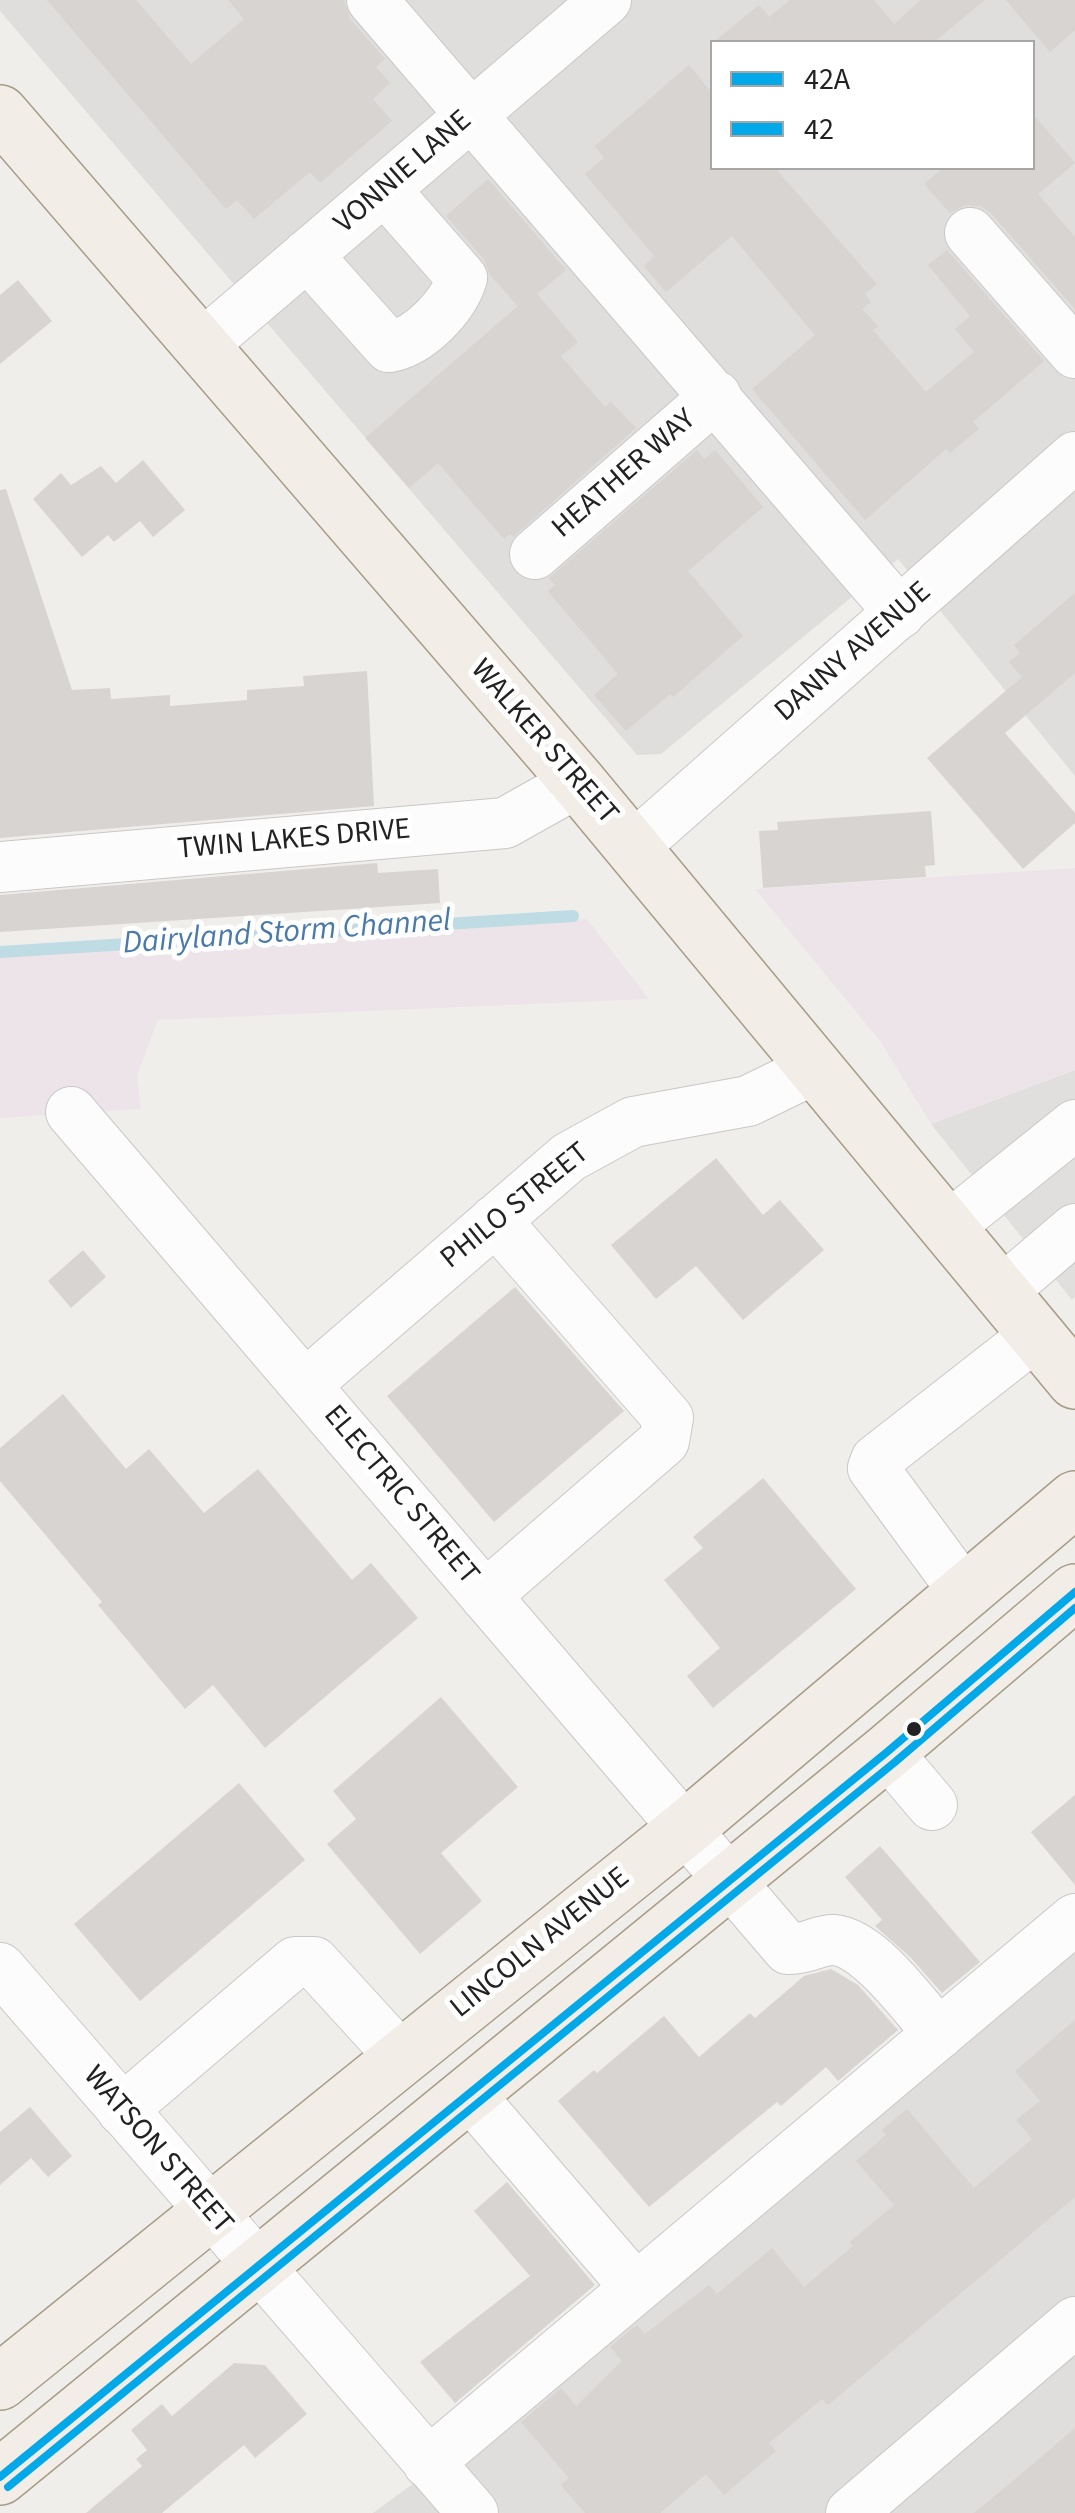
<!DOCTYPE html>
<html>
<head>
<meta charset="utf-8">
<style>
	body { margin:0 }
	#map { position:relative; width:1075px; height:2513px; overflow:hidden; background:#f0eeeb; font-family:"Source Sans 3",sans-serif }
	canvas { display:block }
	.legend { position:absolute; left:710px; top:40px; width:325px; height:130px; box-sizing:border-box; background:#fff; border:2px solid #a7a7a7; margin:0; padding:12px 18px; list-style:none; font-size:30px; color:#222 }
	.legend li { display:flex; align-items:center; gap:20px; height:50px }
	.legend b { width:50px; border:2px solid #a7a7a7 }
</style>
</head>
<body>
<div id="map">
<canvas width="1075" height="2513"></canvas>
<ul class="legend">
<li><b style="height:12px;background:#02a8e8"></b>42A</li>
<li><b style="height:12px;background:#02a8e8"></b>42</li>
</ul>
</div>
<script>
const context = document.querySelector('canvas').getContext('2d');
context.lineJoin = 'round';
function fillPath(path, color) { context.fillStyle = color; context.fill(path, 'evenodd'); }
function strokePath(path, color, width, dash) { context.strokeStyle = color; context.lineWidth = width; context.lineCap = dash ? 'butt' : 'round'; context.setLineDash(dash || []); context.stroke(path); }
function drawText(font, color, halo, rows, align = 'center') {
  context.font = font + ' "Source Sans 3",sans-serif'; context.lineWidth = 10; context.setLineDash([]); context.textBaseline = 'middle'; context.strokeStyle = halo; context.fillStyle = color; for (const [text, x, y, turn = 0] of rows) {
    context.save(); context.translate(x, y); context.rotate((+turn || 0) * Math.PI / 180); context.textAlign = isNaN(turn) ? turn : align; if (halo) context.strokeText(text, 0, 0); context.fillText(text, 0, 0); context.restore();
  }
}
fillPath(new Path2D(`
	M 0,0 L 1075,0 L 1075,776 L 898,559 L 661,754 L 637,755 L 0,11 ZM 712,42 L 1032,42 L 1032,168 L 712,168 Z
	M 1075,1927 L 1075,2513 L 373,2513 L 484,2432 Z`), '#dfdedc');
fillPath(new Path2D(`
	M 1075,868 L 1075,1070 L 931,1124 L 880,1041 L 755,889 Z
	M 587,919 L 649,999 L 158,1020 L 137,1075 L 141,1109 L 0,1118 L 0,957 Z`), '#ede4e9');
fillPath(new Path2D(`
	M 1075,1070 L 1075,1297 L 1072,1300 L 931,1124 Z`), '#e0dfde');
strokePath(new Path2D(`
	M 0,952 L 573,916`), '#bfdbe3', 12);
fillPath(new Path2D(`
	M 47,0 L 136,0 L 191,64 L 244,19 L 228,0 L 344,0 L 350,19 L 385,59 L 376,67 L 390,83 L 373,99 L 392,121 L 320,183 L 310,172 L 254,219 L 237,200 L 226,209 Z
	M 790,0 L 874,0 L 894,24 L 921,0 L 985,0 L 934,42 L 714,42 L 759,5 L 769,17 Z
	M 1006,0 L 1075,0 L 1075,30 L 1050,52 Z
	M 689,65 L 712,93 L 712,168 L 775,168 L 877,284 L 865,294 L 871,302 L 862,309 L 878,326 L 873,330 L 926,392 L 974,352 L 955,329 L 970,316 L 928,265 L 947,250 L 1044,361 L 973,422 L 979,429 L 950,453 L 946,449 L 865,520 L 752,389 L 815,335 L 732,236 L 666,292 L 644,266 L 654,256 L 585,174 L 604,158 L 595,146 Z
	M 1032,113 L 1075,163 L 1038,194 L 1075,237 L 1075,309 L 991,213 L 980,206 L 965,205 L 950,213 L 924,184 L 943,168 L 1032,168 Z
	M 488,179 L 566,270 L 537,294 L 578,342 L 561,356 L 605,407 L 611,402 L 636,428 L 513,537 L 510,534 L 504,539 L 438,463 L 409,488 L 365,438 L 518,306 L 490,275 L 484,259 L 446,216 Z
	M 18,280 L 52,321 L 0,364 L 0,295 Z
	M 697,450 L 704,459 L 715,450 L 763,507 L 688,571 L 743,636 L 673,697 L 670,694 L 626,731 L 594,695 L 618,674 L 548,591 L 555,585 L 549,578 Z
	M 143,460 L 185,510 L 153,537 L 140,521 L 114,542 L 108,535 L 82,557 L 33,499 L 61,473 L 71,485 L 101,466 L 116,483 Z
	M 6,489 L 72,690 L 110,688 L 111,699 L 170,695 L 170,706 L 247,700 L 247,690 L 304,686 L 303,676 L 367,671 L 374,806 L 0,838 L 0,490 Z
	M 1075,593 L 1075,673 L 1005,733 L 1075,813 L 1075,823 L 1023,869 L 927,758 L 1022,677 L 1009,662 L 1020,653 L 1014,645 Z
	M 931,811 L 935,865 L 925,866 L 926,877 L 763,888 L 759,831 L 778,830 L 777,822 Z
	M 377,863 L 378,873 L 438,869 L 440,903 L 0,932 L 0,895 Z
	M 716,1158 L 763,1215 L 780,1200 L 824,1250 L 743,1320 L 696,1266 L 656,1299 L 611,1245 Z
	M 83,1250 L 106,1277 L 71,1308 L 48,1281 Z
	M 515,1287 L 624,1411 L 494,1522 L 387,1396 Z
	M 63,1394 L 126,1469 L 149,1449 L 204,1513 L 258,1469 L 352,1580 L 371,1563 L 418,1618 L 265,1748 L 213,1685 L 185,1709 L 98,1605 L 102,1602 L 0,1481 L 0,1448 Z
	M 763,1478 L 856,1589 L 713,1708 L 687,1676 L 720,1648 L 664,1580 L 703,1548 L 693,1537 Z
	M 441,1697 L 518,1787 L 441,1853 L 482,1901 L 420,1954 L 327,1844 L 356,1819 L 333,1791 Z
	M 239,1783 L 305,1860 L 140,2001 L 74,1924 Z
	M 1075,1795 L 1075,1885 L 1031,1832 Z
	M 880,1846 L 980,1962 L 942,1993 L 911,1958 L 875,1926 L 882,1920 L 845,1877 Z
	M 831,1969 L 858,1985 L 898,2030 L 838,2081 L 826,2067 L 781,2106 L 777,2102 L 649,2207 L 558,2101 L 594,2070 L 597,2073 L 664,2016 L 699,2057 L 750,2013 L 755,2018 L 804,1976 Z
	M 1075,2020 L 1075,2197 L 828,2405 L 822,2399 L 769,2443 L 776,2451 L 724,2495 L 706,2474 L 660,2513 L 585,2513 L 561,2485 L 569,2478 L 521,2422 L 561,2388 L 576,2406 L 622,2361 L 610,2347 L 637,2325 L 645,2334 L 709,2285 L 717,2294 L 772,2248 L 804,2287 L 853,2246 L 850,2242 L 894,2205 L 856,2161 L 886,2135 L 882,2130 L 907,2109 L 974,2188 L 1032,2139 L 1016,2120 L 1040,2101 L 1015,2071 Z
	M 30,2107 L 72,2156 L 48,2177 L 31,2158 L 0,2185 L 0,2132 Z
	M 507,2182 L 595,2285 L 455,2403 L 420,2362 L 530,2276 L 474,2211 Z
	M 234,2363 L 265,2365 L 307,2414 L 255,2458 L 244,2445 L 162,2513 L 86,2513 L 142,2466 L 136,2459 L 147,2450 L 131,2430 L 162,2404 L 172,2416 Z
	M 1075,2428 L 1075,2513 L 974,2513 L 1013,2481 Z`), '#d7d4d2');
const minor = new Path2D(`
	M 372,0 L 900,613
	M 970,233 L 1075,353
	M 307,255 L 389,347 C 419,342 453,307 462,278 L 385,190
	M 201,346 L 606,0
	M 535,554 L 716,396
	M 632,848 L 1075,457
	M 0,867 L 505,823 L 578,782
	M 71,1112 L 788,1949 C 808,1950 819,1939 834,1940 C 870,1943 915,2007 939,2034
	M 948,1227 L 1075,1125
	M 1001,1292 L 1075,1229
	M 305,1385 L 569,1157 L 633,1122 L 748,1101 L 814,1069
	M 965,1593 L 873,1468 L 876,1460 L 1037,1334
	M 485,1596 L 664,1441 L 668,1418 L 495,1220
	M 887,1752 L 932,1805
	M 0,1968 L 473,2513
	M 468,2093 L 636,2288
	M 122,2110 L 295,1962 L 314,1962 L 401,2057
	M 428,2463 L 1075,1919
	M 851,2513 L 1075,2322`);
const major = new Path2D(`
	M 0,113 L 578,782 L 1075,1381
	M 0,2382 L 685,1829 L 1075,1499
	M 0,2477 L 887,1752 L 1075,1592`);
strokePath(minor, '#c9c8c7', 52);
strokePath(major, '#a79c86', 58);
strokePath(minor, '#fdfcfc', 50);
strokePath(major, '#f3ede7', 55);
strokePath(new Path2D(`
	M 0,2477 L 887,1752 L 1075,1592`), '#02a8e8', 8);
strokePath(new Path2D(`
	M 8,2487 L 895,1762 L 1075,1608`), '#02a8e8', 8);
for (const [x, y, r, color] of [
	[914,1729,9,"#222"]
]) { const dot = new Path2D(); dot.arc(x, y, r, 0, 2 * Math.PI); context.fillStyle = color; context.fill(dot); strokePath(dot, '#fff', 4); }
drawText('30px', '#222', '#fff', [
	["VONNIE LANE",404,173,-41],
	["HEATHER WAY",625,475,-41],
	["DANNY AVENUE",854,653,-41],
	["WALKER STREET",543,743,49],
	["TWIN LAKES DRIVE",294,841,-5],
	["PHILO STREET",516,1207,-39],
	["ELECTRIC STREET",400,1496,50],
	["LINCOLN AVENUE",541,1944,-39],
	["WATSON STREET",157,2151,49]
]);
drawText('italic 32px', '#4a7aab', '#fff', [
	["Dairyland Storm Channel",287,934,-4]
]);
</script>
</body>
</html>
